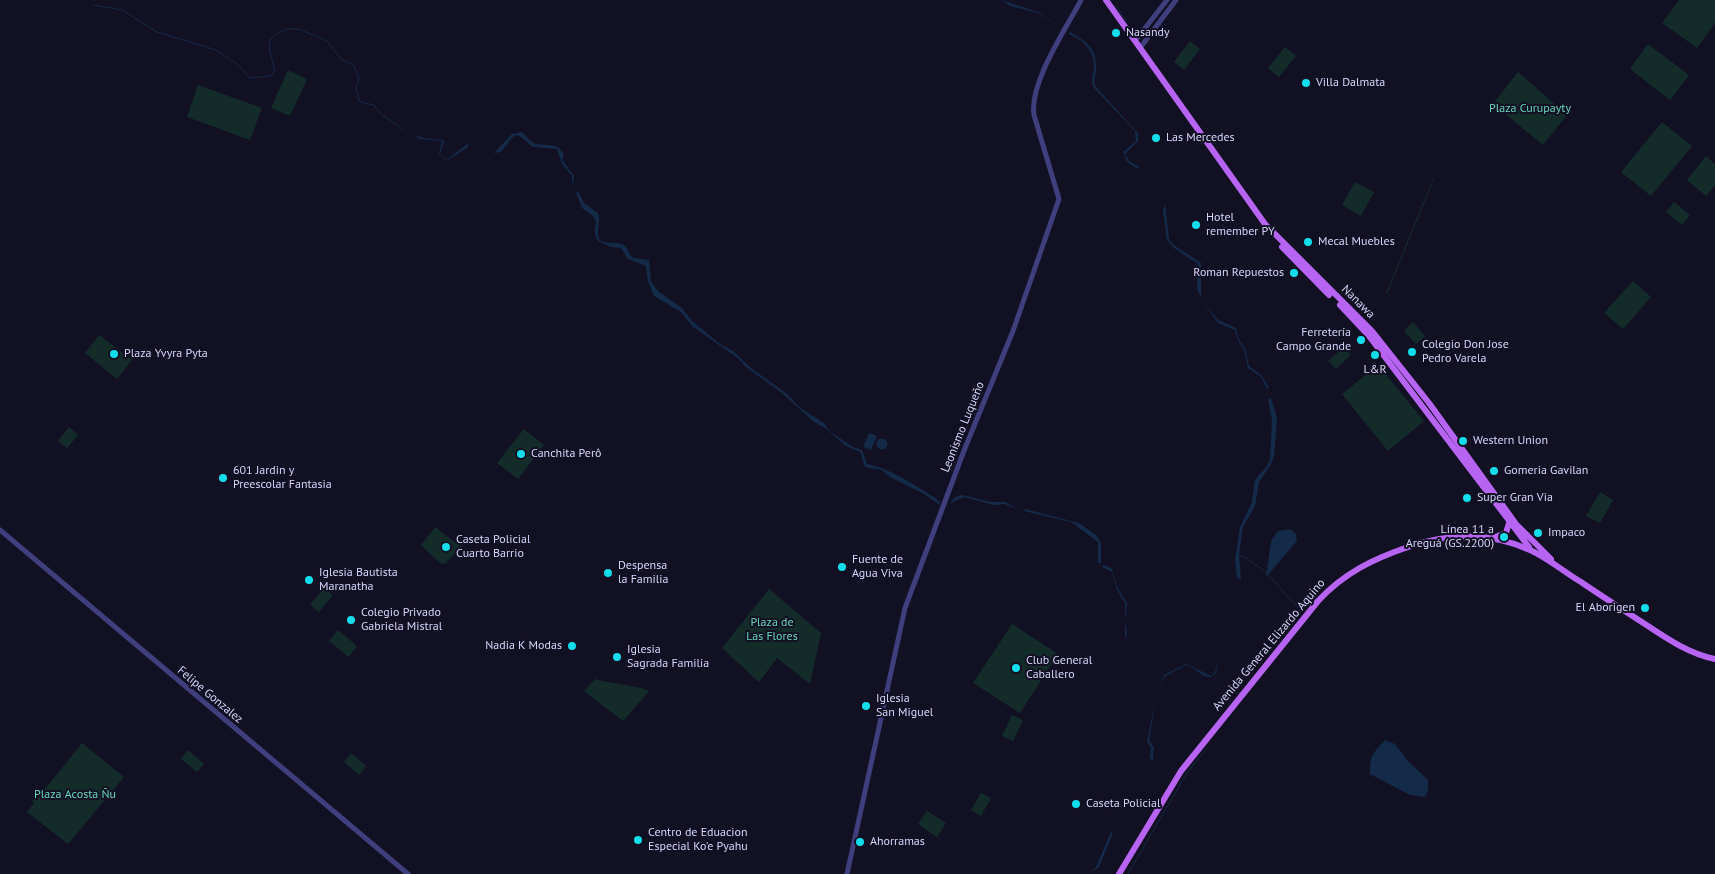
<!DOCTYPE html>
<html>
<head>
<meta charset="utf-8">
<style>
	body { margin:0 }
	canvas { display:block; background:#121023 }
</style>
</head>
<body>
<canvas width="1715" height="874"></canvas>
<script>
const context = document.querySelector('canvas').getContext('2d');
context.lineJoin = 'round';
function fillPath(path, color) { context.fillStyle = color; context.fill(path, 'evenodd'); }
function strokePath(path, color, width, dash) { context.strokeStyle = color; context.lineWidth = width; context.lineCap = dash ? 'butt' : 'round'; context.setLineDash(dash || []); context.stroke(path); }
function drawText(font, color, halo, rows, align = 'center') {
  context.font = font + ' "PT Sans",sans-serif'; context.lineWidth = 4; context.setLineDash([]); context.textBaseline = 'middle'; context.strokeStyle = halo; context.fillStyle = color; for (const [text, x, y, turn = 0] of rows) {
    context.save(); context.translate(x, y); context.rotate((+turn || 0) * Math.PI / 180); context.textAlign = isNaN(turn) ? turn : align; if (halo) context.strokeText(text, 0, 0); context.fillText(text, 0, 0); context.restore();
  }
}
fillPath(new Path2D(`
	M 1679,0 L 1715,0 L 1715,23 L 1697,48 L 1662,23 Z
	M 1190,41 L 1200,49 L 1184,70 L 1174,62 Z
	M 1648,44 L 1689,75 L 1670,100 L 1630,69 Z
	M 1285,47 L 1296,56 L 1279,77 L 1268,68 Z
	M 288,70 L 307,79 L 290,116 L 271,108 Z
	M 1518,72 L 1567,115 L 1543,145 L 1493,104 Z
	M 198,85 L 262,108 L 250,140 L 187,117 Z
	M 1662,122 L 1692,146 L 1651,196 L 1621,172 Z
	M 1706,156 L 1715,164 L 1715,185 L 1706,196 L 1687,180 Z
	M 1433,179 L 1434,179 L 1387,294 L 1386,293 Z
	M 1355,182 L 1374,192 L 1361,216 L 1342,205 Z
	M 1674,202 L 1690,215 L 1682,225 L 1666,212 Z
	M 1633,281 L 1651,297 L 1623,329 L 1604,313 Z
	M 1413,322 L 1425,336 L 1416,344 L 1404,331 Z
	M 99,335 L 132,360 L 117,379 L 85,353 Z
	M 1344,347 L 1351,355 L 1336,369 L 1328,361 Z
	M 1378,365 L 1424,421 L 1388,451 L 1342,394 Z
	M 69,427 L 78,435 L 67,448 L 58,441 Z
	M 524,429 L 544,445 L 518,479 L 497,463 Z
	M 1600,492 L 1613,500 L 1600,523 L 1586,516 Z
	M 435,527 L 461,547 L 445,564 L 440,563 L 421,545 Z
	M 324,588 L 333,595 L 319,612 L 310,605 Z
	M 769,589 L 821,633 L 810,684 L 777,658 L 759,682 L 722,648 Z
	M 1012,624 L 1058,654 L 1020,713 L 973,683 Z
	M 338,630 L 357,646 L 349,657 L 329,641 Z
	M 595,679 C 607,683 644,687 649,691 L 623,721 L 584,691 Z
	M 1012,715 L 1023,720 L 1013,741 L 1002,736 Z
	M 82,743 L 124,777 L 68,844 L 27,812 L 34,803 L 32,801 L 50,783 Z
	M 188,750 L 204,764 L 197,772 L 181,759 Z
	M 351,753 L 366,766 L 359,775 L 344,762 Z
	M 981,793 L 991,798 L 981,816 L 971,810 Z
	M 927,811 L 946,823 L 937,837 L 918,824 Z`), '#132c2a');
fillPath(new Path2D(`
	M 1001,0 L 1038,12 L 1061,28 L 1038,13 L 1010,6 Z
	M 1070,32 C 1084,40 1096,47 1096,66 C 1097,73 1093,79 1095,86 L 1138,133 L 1138,141 L 1125,154 L 1129,161 L 1139,167 L 1138,169 L 1127,162 L 1123,152 L 1136,141 L 1135,131 L 1094,88 C 1090,82 1093,75 1094,68 C 1095,51 1083,40 1069,34 Z
	M 522,132 L 533,143 C 544,147 559,141 564,155 L 562,160 L 574,176 L 573,187 L 572,176 L 562,164 L 557,149 L 533,147 C 513,131 518,130 501,152 L 494,153 L 512,134 Z
	M 413,134 L 423,138 L 443,140 L 444,142 L 440,154 L 446,160 L 469,143 L 467,148 L 446,161 L 439,154 L 442,141 L 420,139 Z
	M 578,191 L 584,203 L 598,213 C 600,220 598,226 598,233 C 597,248 617,240 624,245 C 629,249 628,254 633,258 L 649,260 L 651,282 L 659,292 L 682,308 L 692,321 L 720,344 L 733,351 L 751,368 L 787,394 L 800,408 L 824,423 L 829,431 L 853,447 L 862,450 L 867,464 C 892,469 913,484 935,498 L 940,502 L 940,505 L 924,494 L 890,477 L 882,470 L 865,467 L 860,452 L 846,446 L 825,428 L 814,422 L 782,393 L 746,367 L 739,359 L 692,326 L 681,312 L 654,296 L 648,281 L 646,266 L 628,259 L 621,248 L 611,247 L 598,241 C 588,222 608,225 582,208 L 576,193 Z
	M 1165,203 L 1169,240 L 1175,246 L 1201,263 L 1201,297 L 1197,289 L 1198,264 L 1174,248 L 1167,240 L 1163,210 Z
	M 1203,301 L 1218,320 L 1236,328 L 1239,340 L 1245,348 L 1249,366 L 1262,376 L 1269,388 L 1267,389 L 1261,377 L 1248,368 L 1244,349 L 1238,341 L 1235,330 L 1218,323 Z
	M 1271,398 L 1277,418 L 1274,456 L 1270,466 L 1259,482 L 1255,506 L 1243,527 L 1239,554 L 1241,580 L 1237,578 L 1235,560 L 1240,527 L 1252,502 L 1255,480 L 1267,466 L 1270,459 L 1272,420 L 1268,399 Z
	M 869,433 L 877,436 L 871,450 L 863,447 Z
	M876.5 444a5.5 5.5 0 1 1 11 0a5.5 5.5 0 1 1-11 0Z
	M 962,495 L 991,502 L 1005,502 L 1018,509 L 1004,504 L 994,505 L 964,497 L 949,504 L 955,497 Z
	M 1025,509 L 1079,523 L 1096,535 L 1101,543 L 1101,563 L 1098,563 L 1098,542 L 1071,522 L 1024,511 Z
	M 1291,529 L 1296,534 L 1297,541 L 1266,577 L 1271,541 L 1278,531 Z
	M 1104,565 L 1112,569 L 1117,587 L 1127,603 L 1125,621 L 1127,634 L 1125,639 L 1125,603 L 1117,590 L 1112,572 L 1102,567 Z
	M 1219,660 L 1216,673 L 1211,677 C 1202,678 1196,668 1186,665 L 1164,677 L 1158,687 L 1164,675 L 1186,664 L 1211,676 L 1215,672 Z
	M 1156,698 L 1149,740 L 1154,748 L 1153,760 L 1150,759 L 1151,748 L 1147,741 Z
	M 1385,740 L 1395,744 L 1408,761 L 1428,780 L 1428,791 L 1425,797 L 1410,795 L 1370,774 C 1370,755 1373,753 1385,740 Z
	M 1111,832 L 1113,833 L 1099,867 L 1089,874 L 1096,867 Z`), '#142a49');
strokePath(new Path2D(`
	M 94,5 L 122,10 L 157,32 L 216,50 L 237,64 L 250,78 L 271,76 L 275,70 L 269,48 L 270,40 L 275,35 L 287,29 L 299,29 L 327,41 L 341,59 L 353,65 L 359,78 L 356,89 L 360,102 L 374,105 L 381,114 L 404,130
	M 1116,6 L 1127,21
	M 1238,555 L 1245,557 L 1267,573 L 1298,608
	M 1128,874 L 1187,773 L 1207,748`), '#142a49', 1);
strokePath(new Path2D(`
	M 1135,41 L 1167,0
	M 1140,48 L 1176,0
	M 0,530 L 408,874
	M 847,874 L 905,608 L 965,448 L 1013,331 L 1059,199 L 1034,115 C 1029,83 1066,29 1081,0`), '#3f3f7e', 5);
strokePath(new Path2D(`
	M 1106,0 L 1265,224 L 1372,331 L 1429,403 L 1516,524 L 1551,559
	M 1282,247 L 1329,295
	M 1340,305 L 1369,336 L 1529,547
	M 1495,537 L 1506,533 L 1509,523
	M 1119,874 L 1181,771 L 1318,601 C 1344,573 1373,559 1408,547 C 1448,533 1491,532 1530,550 C 1548,558 1564,572 1581,582 C 1603,597 1625,611 1648,626 C 1669,640 1690,654 1715,659`), '#b864f3', 6);
for (const [x, y, r, color] of [
	[1116,33,5,"#12ddeb"],
	[1306,83,5,"#12ddeb"],
	[1156,138,5,"#12ddeb"],
	[1196,225,5,"#12ddeb"],
	[1308,242,5,"#12ddeb"],
	[1294,273,5,"#12ddeb"],
	[1361,340,5,"#12ddeb"],
	[1412,352,5,"#12ddeb"],
	[114,354,5,"#12ddeb"],
	[1375,355,5,"#12ddeb"],
	[1463,441,5,"#12ddeb"],
	[521,454,5,"#12ddeb"],
	[1494,471,5,"#12ddeb"],
	[223,478,5,"#12ddeb"],
	[1467,498,5,"#12ddeb"],
	[1538,533,5,"#12ddeb"],
	[1504,537,5,"#12ddeb"],
	[446,547,5,"#12ddeb"],
	[842,567,5,"#12ddeb"],
	[608,573,5,"#12ddeb"],
	[309,580,5,"#12ddeb"],
	[1645,608,5,"#12ddeb"],
	[351,620,5,"#12ddeb"],
	[572,646,5,"#12ddeb"],
	[617,657,5,"#12ddeb"],
	[1016,668,5,"#12ddeb"],
	[866,706,5,"#12ddeb"],
	[1076,804,5,"#12ddeb"],
	[638,840,5,"#12ddeb"],
	[860,842,5,"#12ddeb"]
]) { const dot = new Path2D(); dot.arc(x, y, r, 0, 2 * Math.PI); context.fillStyle = color; context.fill(dot); strokePath(dot, '#121023', 2); }
drawText('12px', '#d8d5fc', '#121023', [
	["Nasandy",1126,33],
	["Villa Dalmata",1316,83],
	["Las Mercedes",1166,138],
	["Hotel",1206,218],
	["remember PY",1206,232],
	["Mecal Muebles",1318,242],
	["Roman Repuestos",1284,273,"right"],
	["Ferretería",1351,333,"right"],
	["Campo Grande",1351,347,"right"],
	["Colegio Don Jose",1422,345],
	["Pedro Varela",1422,359],
	["Plaza Yvyra Pyta",124,354],
	["L&R",1375,370,"center"],
	["Western Union",1473,441],
	["Canchita Perô",531,454],
	["601 Jardin y",233,471],
	["Preescolar Fantasia",233,485],
	["Gomeria Gavilan",1504,471],
	["Super Gran Via",1477,498],
	["Línea 11 a",1494,530,"right"],
	["Areguá (GS.2200)",1494,544,"right"],
	["Impaco",1548,533],
	["Caseta Policial",456,540],
	["Cuarto Barrio",456,554],
	["Fuente de",852,560],
	["Agua Viva",852,574],
	["Despensa",618,566],
	["la Familia",618,580],
	["Iglesia Bautista",319,573],
	["Maranatha",319,587],
	["El Aborigen",1635,608,"right"],
	["Colegio Privado",361,613],
	["Gabriela Mistral",361,627],
	["Nadia K Modas",562,646,"right"],
	["Iglesia",627,650],
	["Sagrada Familia",627,664],
	["Club General",1026,661],
	["Caballero",1026,675],
	["Iglesia",876,699],
	["San Miguel",876,713],
	["Caseta Policial",1086,804],
	["Centro de Eduacion",648,833],
	["Especial Ko'e Pyahu",648,847],
	["Ahorramas",870,842]
], 'left');
drawText('12px', '#66d6b6', '#121023', [
	["Plaza Curupayty",1530,109],
	["Plaza de",772,623],
	["Las Flores",772,637],
	["Plaza Acosta Ñu",75,795]
]);
drawText('12px', '#d8d5fc', '#121023', [
	["Nanawa",1358,302,45],
	["Leonismo Luqueño",963,427,-68],
	["Avenida General Elizardo Aquino",1269,645,-50],
	["Felipe Gonzalez",210,695,40]
]);
</script>
</body>
</html>
